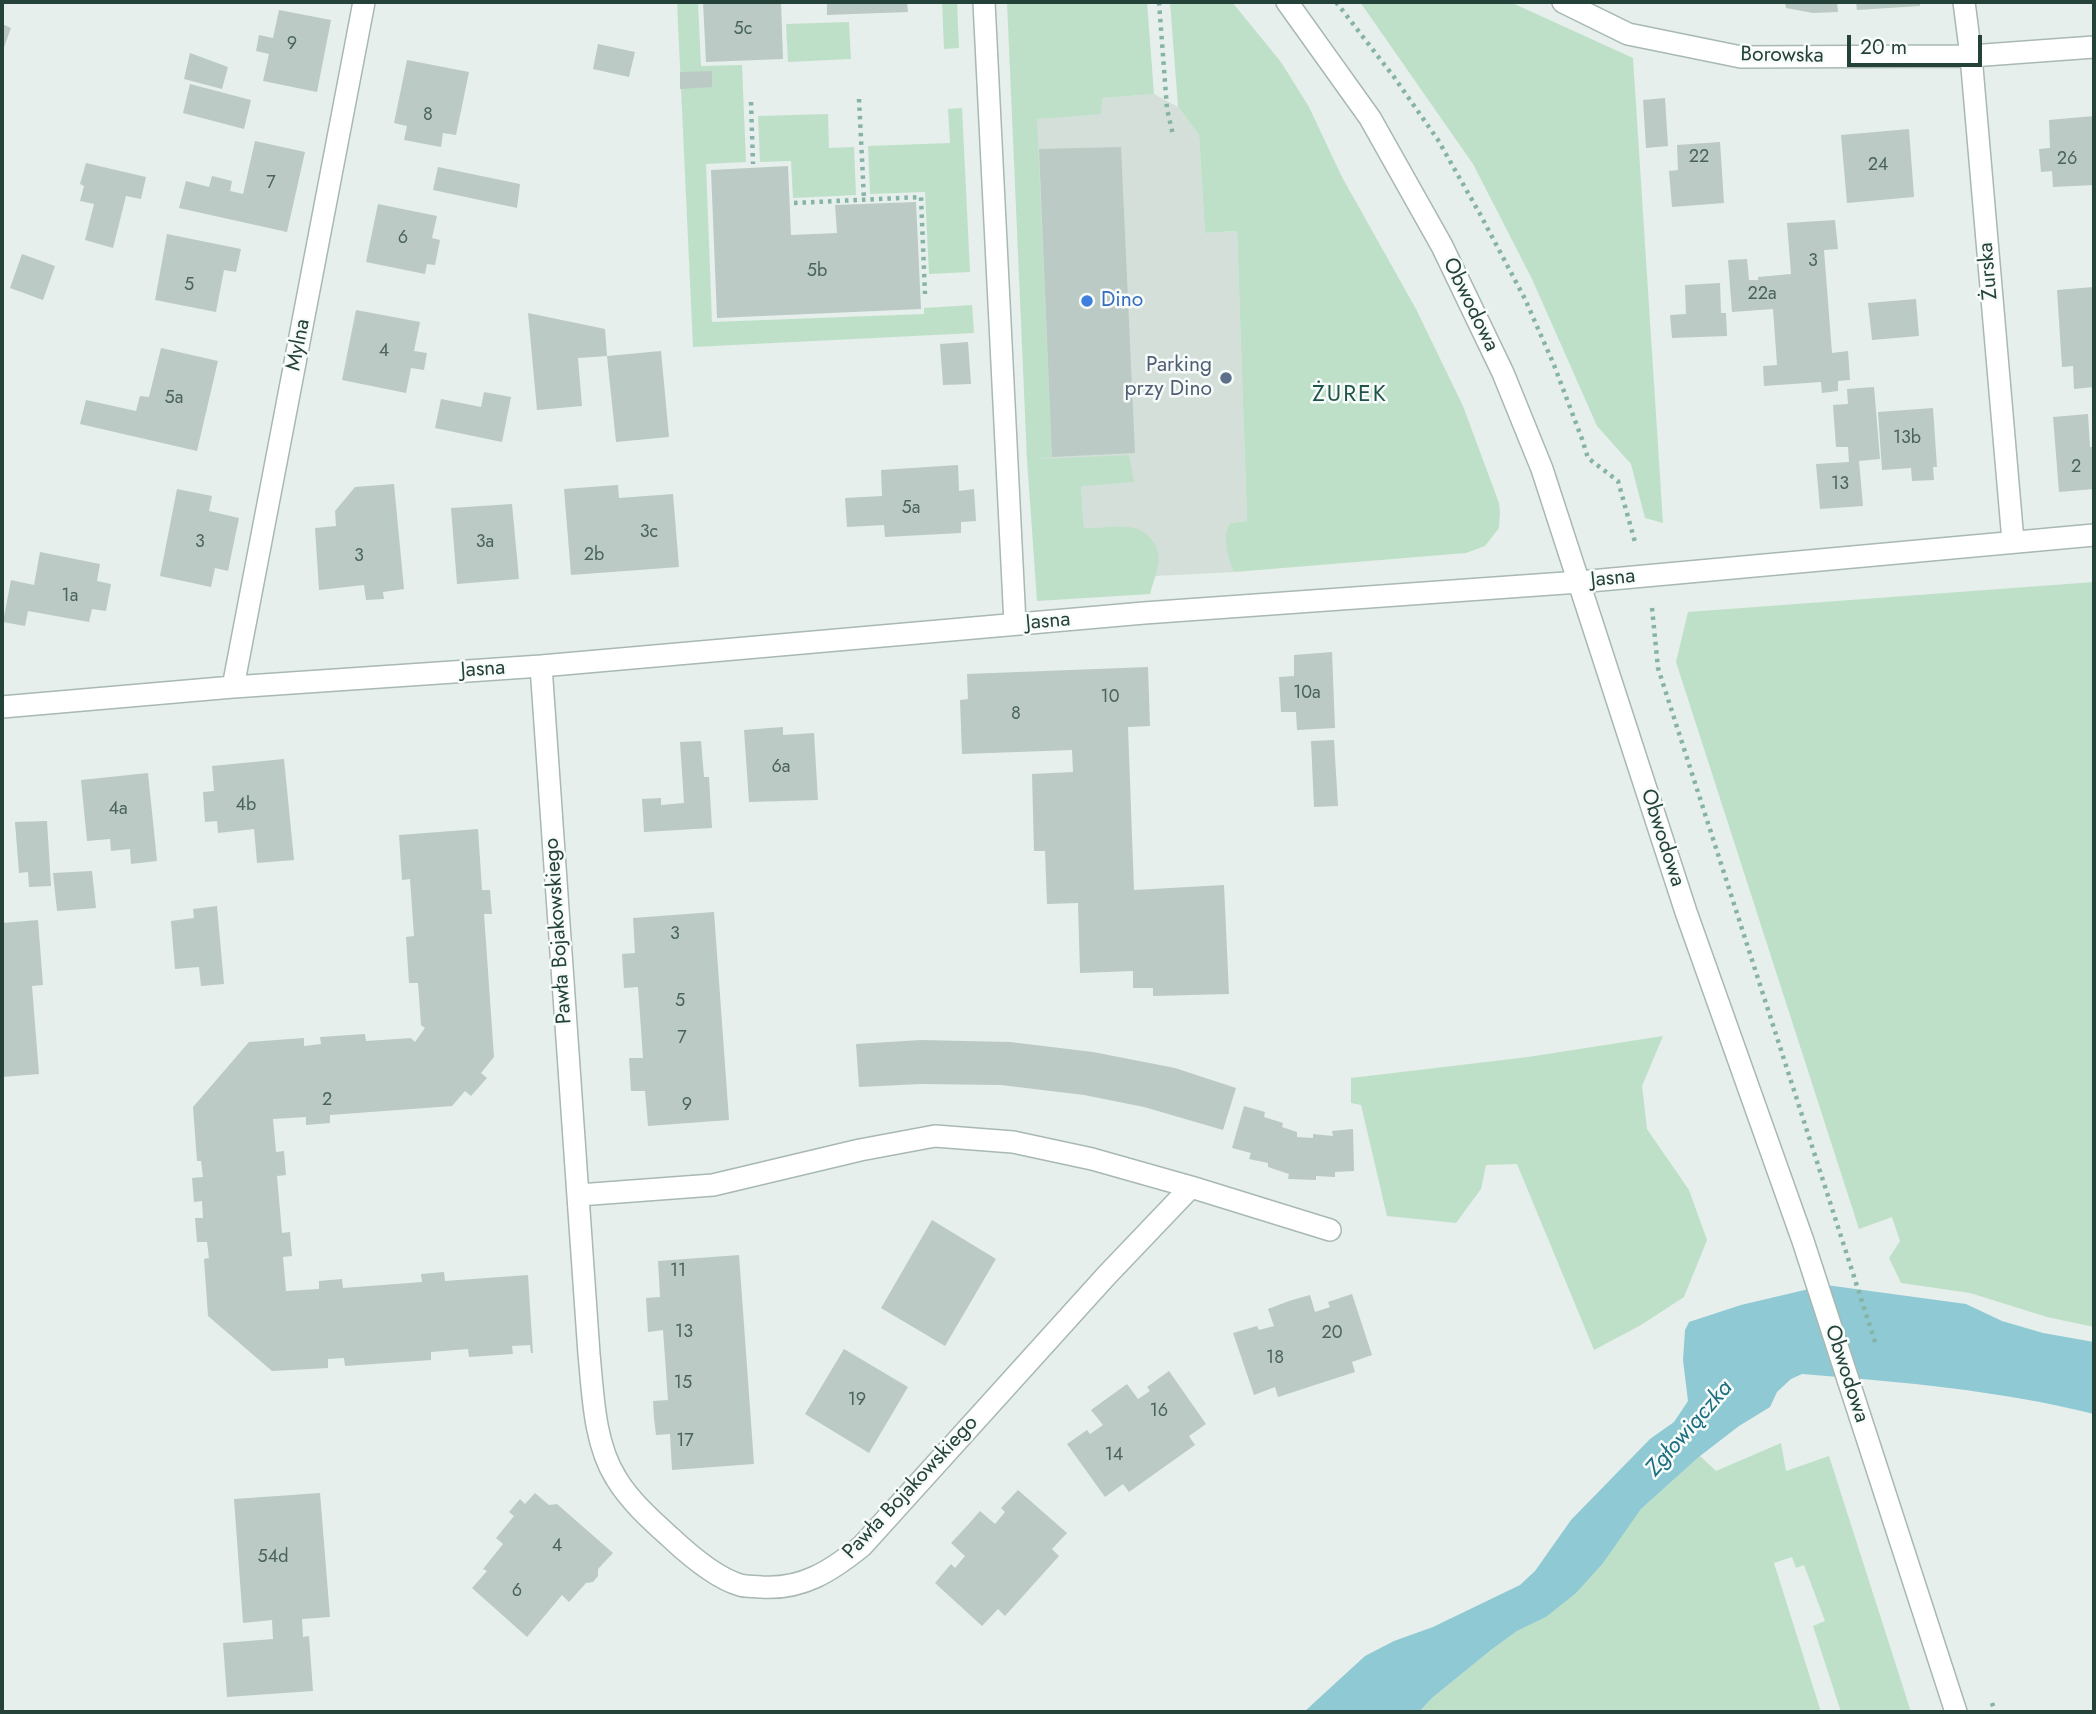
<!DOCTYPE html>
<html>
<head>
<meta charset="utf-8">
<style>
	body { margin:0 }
	#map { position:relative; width:2096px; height:1714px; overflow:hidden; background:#e6efeb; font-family:Jost,sans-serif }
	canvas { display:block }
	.frame { position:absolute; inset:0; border:4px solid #24423a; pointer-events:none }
	.scale { position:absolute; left:1847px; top:35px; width:135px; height:32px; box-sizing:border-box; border:4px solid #24423a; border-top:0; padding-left:9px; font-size:21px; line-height:24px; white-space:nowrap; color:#24423a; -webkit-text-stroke:5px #f7fbf9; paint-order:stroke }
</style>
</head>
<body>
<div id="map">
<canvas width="2096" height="1714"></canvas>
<div class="frame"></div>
<div class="scale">20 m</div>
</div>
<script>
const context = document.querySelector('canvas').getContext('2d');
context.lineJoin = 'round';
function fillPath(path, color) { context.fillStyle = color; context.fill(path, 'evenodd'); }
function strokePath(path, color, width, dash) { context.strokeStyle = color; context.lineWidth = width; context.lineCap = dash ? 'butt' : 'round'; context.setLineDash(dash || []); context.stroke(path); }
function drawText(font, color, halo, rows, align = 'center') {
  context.font = font + ' Jost,sans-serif'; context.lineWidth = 5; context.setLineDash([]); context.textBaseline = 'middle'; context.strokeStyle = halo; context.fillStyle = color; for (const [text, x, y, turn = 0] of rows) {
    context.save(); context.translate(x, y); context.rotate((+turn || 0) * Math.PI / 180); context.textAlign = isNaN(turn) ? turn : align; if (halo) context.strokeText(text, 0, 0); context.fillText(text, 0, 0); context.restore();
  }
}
fillPath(new Path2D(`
	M 1154,94 L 1178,107 L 1199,135 L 1205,233 L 1237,231 L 1247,521 L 1230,523 L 1226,545 L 1234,572 L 1155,576 L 1159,565 L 1127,527 L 1084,528 L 1081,486 L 1027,460 L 1037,118 L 1101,113 L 1101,98 Z`), '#d4dfda');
fillPath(new Path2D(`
	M 677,2 L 698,2 L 701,66 L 742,65 L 746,162 L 706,164 L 712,322 L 924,314 L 924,308 L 972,305 L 974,333 L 693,347 Z
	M 942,2 L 957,2 L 959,48 L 944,49 Z
	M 1007,2 L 1147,2 L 1154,94 L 1102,98 L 1101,114 L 1037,119 L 1052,457 L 1038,459 L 1129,455 L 1134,482 L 1081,486 L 1084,528 C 1105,529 1138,519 1152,540 C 1158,548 1160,558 1158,567 C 1156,576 1152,585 1150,594 L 1037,601 L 1027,460 Z
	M 1170,2 L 1232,2 L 1281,62 L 1309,107 L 1342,177 L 1416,309 L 1463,406 L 1499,503 L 1500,512 L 1499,528 L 1485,546 L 1466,553 L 1234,572 C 1228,558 1221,536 1230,523 L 1247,521 L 1237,231 L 1205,233 L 1199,135 L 1178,107 Z
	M 1360,2 L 1510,2 L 1633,58 L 1663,523 L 1645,518 L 1631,464 L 1597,426 L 1532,279 L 1473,164 Z
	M 849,22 L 851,59 L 788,62 L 786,24 Z
	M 962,108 L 970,272 L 929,274 L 925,192 L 870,194 L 868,146 L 950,143 L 948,109 Z
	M 828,114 L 829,148 L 854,147 L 856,195 L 793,198 L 791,161 L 760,162 L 758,116 Z
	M 2094,582 L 2094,1327 L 2047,1317 L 1970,1293 L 1901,1283 L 1889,1258 L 1900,1241 L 1892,1217 L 1859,1229 L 1676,662 L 1688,612 Z
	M 1663,1036 L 1642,1086 L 1647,1129 L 1689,1190 L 1707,1240 L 1684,1297 L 1641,1325 L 1594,1350 L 1517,1164 L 1486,1165 L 1481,1189 L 1456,1223 L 1387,1216 L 1361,1105 L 1351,1103 L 1351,1078 L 1528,1057 Z
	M 1781,1443 L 1786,1471 L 1829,1456 L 1911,1712 L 1841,1712 L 1813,1626 L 1825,1621 L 1804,1565 L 1796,1568 L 1792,1557 L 1774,1563 L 1821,1712 L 1419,1712 L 1432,1698 L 1491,1650 L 1517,1631 L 1546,1617 L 1623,1534 L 1641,1509 L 1700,1456 L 1716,1471 Z`), '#bfe0c8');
fillPath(new Path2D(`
	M 1826,1285 L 1966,1304 L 2002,1321 L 2043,1333 L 2094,1342 L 2094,1414 C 1998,1390 1901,1382 1802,1374 L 1791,1379 L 1777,1392 L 1770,1407 L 1739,1426 L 1700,1456 L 1641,1509 L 1603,1563 L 1576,1593 L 1546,1617 L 1517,1631 L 1491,1650 L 1432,1698 L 1419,1712 L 1304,1712 L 1365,1656 L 1394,1641 L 1433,1627 L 1520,1585 L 1535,1571 L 1571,1520 L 1650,1439 L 1674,1422 L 1688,1401 L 1683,1360 L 1685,1330 L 1689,1322 L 1741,1305 Z`), '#8ec9d4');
fillPath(new Path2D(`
	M 703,2 L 781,2 L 783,59 L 706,62 Z
	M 827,2 L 907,2 L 908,12 L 827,15 Z
	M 1785,2 L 1837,2 L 1838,12 L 1813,13 L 1786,8 Z
	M 1856,2 L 1920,2 L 1920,6 L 1857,10 Z
	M 279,10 L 331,20 L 317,92 L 263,81 L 269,54 L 256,51 L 259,35 L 273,38 Z
	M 2,24 L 11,28 L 2,53 Z
	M 598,44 L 635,52 L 629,77 L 593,69 Z
	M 190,53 L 228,67 L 222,89 L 184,79 Z
	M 407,60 L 469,72 L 456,135 L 443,133 L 441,147 L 404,140 L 407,126 L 394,123 Z
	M 712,71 L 712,87 L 680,89 L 680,72 Z
	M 190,84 L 251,100 L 244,129 L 183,113 Z
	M 1665,98 L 1668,146 L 1646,148 L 1643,100 Z
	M 2094,116 L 2094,185 L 2053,187 L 2052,171 L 2041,172 L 2039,149 L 2050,148 L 2049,120 Z
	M 1909,129 L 1914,197 L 1847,203 L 1841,135 Z
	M 255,141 L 305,152 L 287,232 L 179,208 L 186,181 L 209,187 L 212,176 L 232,181 L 230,191 L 243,194 Z
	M 1720,142 L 1724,203 L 1672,207 L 1669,171 L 1678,170 L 1677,145 Z
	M 1121,147 L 1135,453 L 1052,457 L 1039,149 Z
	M 86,163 L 146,177 L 141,199 L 126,196 L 113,248 L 85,240 L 94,204 L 80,201 L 84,186 L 80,184 Z
	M 788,166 L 791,235 L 837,233 L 835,205 L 916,202 L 921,309 L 717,318 L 711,170 Z
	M 438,167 L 520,184 L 517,208 L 433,190 Z
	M 378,204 L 437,216 L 432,238 L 440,240 L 435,265 L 427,264 L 425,274 L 366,262 Z
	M 1835,220 L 1838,249 L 1824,250 L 1832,353 L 1848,351 L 1850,380 L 1838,381 L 1838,391 L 1822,393 L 1821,382 L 1764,386 L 1763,366 L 1777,365 L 1773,309 L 1732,312 L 1728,260 L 1747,259 L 1749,280 L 1758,280 L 1758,277 L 1791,274 L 1787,223 Z
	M 167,234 L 241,249 L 236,272 L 224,270 L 216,312 L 155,300 Z
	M 22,254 L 55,266 L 43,300 L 10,288 Z
	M 1720,283 L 1721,313 L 1726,313 L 1727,336 L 1672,338 L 1670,315 L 1686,314 L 1685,285 Z
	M 2094,287 L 2094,387 L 2074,389 L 2073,366 L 2062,367 L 2057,290 Z
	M 1916,299 L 1919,336 L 1872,340 L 1868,303 Z
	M 356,310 L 420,322 L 414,351 L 427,353 L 424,370 L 411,368 L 406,393 L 342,380 Z
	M 528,313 L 605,329 L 607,356 L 661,351 L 669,437 L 616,442 L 607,356 L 578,358 L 582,406 L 537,410 Z
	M 968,342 L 971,384 L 943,385 L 940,344 Z
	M 161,348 L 218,361 L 197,451 L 80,424 L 86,400 L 136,411 L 140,396 L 149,397 Z
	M 1874,387 L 1880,459 L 1859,461 L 1863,506 L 1820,509 L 1816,464 L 1849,462 L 1848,447 L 1836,447 L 1833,405 L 1848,404 L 1847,389 Z
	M 484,392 L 511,397 L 502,442 L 435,428 L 441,399 L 481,407 Z
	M 1933,408 L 1937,467 L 1933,467 L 1934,480 L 1912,481 L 1911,468 L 1882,470 L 1878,412 Z
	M 2088,414 L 2090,447 L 2094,447 L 2094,489 L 2059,492 L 2053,417 Z
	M 958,465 L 959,491 L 974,489 L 976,521 L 961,522 L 961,533 L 885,537 L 884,525 L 847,527 L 845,498 L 882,496 L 881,470 Z
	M 394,484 L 404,589 L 383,592 L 384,599 L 366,600 L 364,585 L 319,590 L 315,528 L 336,526 L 335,511 L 355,487 Z
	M 618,485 L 619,498 L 673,494 L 679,567 L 571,575 L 564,489 Z
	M 177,489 L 212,496 L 209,511 L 239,518 L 228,571 L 215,568 L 211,587 L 160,576 Z
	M 512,504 L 519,579 L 457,584 L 451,508 Z
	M 40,552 L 100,564 L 97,581 L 111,584 L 106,611 L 92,609 L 89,622 L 28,611 L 25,626 L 3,622 L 11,580 L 34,585 Z
	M 1332,652 L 1335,728 L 1297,730 L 1296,712 L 1281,712 L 1279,677 L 1294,676 L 1294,655 Z
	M 1148,667 L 1150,726 L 1128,727 L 1134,890 L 1224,885 L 1229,994 L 1153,996 L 1153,988 L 1133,988 L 1133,971 L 1080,973 L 1078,903 L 1047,904 L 1045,851 L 1034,851 L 1032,774 L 1073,772 L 1072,750 L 962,754 L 960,700 L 968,699 L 967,674 Z
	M 783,727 L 783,735 L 814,733 L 818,800 L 749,802 L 744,730 Z
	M 1334,740 L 1338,806 L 1314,807 L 1311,741 Z
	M 701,741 L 704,777 L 709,777 L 712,828 L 644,832 L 642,799 L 661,798 L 661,805 L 684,803 L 680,742 Z
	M 284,759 L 294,860 L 257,863 L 254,829 L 218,833 L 217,821 L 205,822 L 203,792 L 214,791 L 212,766 Z
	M 148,773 L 157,861 L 131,864 L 130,849 L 111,851 L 110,839 L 87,841 L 81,780 Z
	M 47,821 L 51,886 L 29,887 L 28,872 L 19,873 L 15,822 Z
	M 478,829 L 482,890 L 490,890 L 492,914 L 484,914 L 494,1057 L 481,1073 L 487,1078 L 471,1096 L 465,1091 L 452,1106 L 330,1115 L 330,1123 L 306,1125 L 306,1117 L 273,1119 L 276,1152 L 284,1151 L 286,1175 L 277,1176 L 282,1233 L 290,1232 L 292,1256 L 283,1257 L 286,1291 L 319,1289 L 319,1281 L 342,1279 L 343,1288 L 422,1282 L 421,1274 L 444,1272 L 445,1281 L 528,1275 L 533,1353 L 531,1353 L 530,1345 L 512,1346 L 513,1354 L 469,1357 L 468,1349 L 431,1352 L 431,1360 L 345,1366 L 344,1358 L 328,1359 L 328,1368 L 272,1371 L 208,1316 L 204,1259 L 209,1258 L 207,1242 L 197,1242 L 195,1218 L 203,1218 L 202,1201 L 194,1202 L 192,1178 L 203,1177 L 201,1161 L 197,1161 L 193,1107 L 249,1042 L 304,1038 L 304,1046 L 321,1044 L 320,1037 L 365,1034 L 366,1041 L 411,1038 L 415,1042 L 425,1028 L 421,1025 L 418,983 L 409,983 L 406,937 L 414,936 L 410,879 L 402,880 L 399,835 Z
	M 92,871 L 96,908 L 57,911 L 53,873 Z
	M 217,906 L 224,984 L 201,986 L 199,967 L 175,969 L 171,921 L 194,918 L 193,909 Z
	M 714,912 L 729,1120 L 648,1126 L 645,1091 L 631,1091 L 629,1058 L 643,1058 L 638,987 L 624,988 L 622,954 L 635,953 L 633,918 Z
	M 38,920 L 43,985 L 32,986 L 39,1074 L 2,1077 L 2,923 Z
	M 921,1040 L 1010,1042 L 1093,1052 L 1175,1068 L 1236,1088 L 1223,1130 L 1144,1107 L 1084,1095 L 1001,1085 L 921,1084 L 859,1087 L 856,1044 Z
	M 1244,1106 L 1265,1112 L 1264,1117 L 1283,1123 L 1282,1127 L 1297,1132 L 1297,1137 L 1313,1138 L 1313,1134 L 1333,1136 L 1332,1131 L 1353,1129 L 1354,1171 L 1335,1172 L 1335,1177 L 1316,1176 L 1316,1180 L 1288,1179 L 1289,1174 L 1268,1167 L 1268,1163 L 1249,1159 L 1251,1153 L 1232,1148 Z
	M 932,1220 L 996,1259 L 945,1346 L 881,1308 Z
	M 739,1255 L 754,1464 L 672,1470 L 670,1434 L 656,1435 L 654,1418 L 653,1401 L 668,1400 L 663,1330 L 648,1332 L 646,1298 L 660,1297 L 658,1261 Z
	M 1352,1294 L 1372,1355 L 1352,1362 L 1355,1372 L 1278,1397 L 1275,1387 L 1254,1395 L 1233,1333 L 1257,1326 L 1259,1330 L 1274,1326 L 1268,1309 L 1289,1301 L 1310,1295 L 1315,1312 L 1330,1307 L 1328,1302 Z
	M 844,1349 L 908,1387 L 869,1453 L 805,1414 Z
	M 1169,1371 L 1206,1424 L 1189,1436 L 1195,1445 L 1129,1492 L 1123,1484 L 1105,1497 L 1067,1444 L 1087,1430 L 1090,1434 L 1103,1425 L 1091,1410 L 1127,1384 L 1138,1399 L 1150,1391 L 1147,1387 Z
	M 1018,1490 L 1067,1533 L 1052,1549 L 1059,1556 L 1005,1616 L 998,1609 L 982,1626 L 935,1583 L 951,1564 L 955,1568 L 965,1556 L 951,1543 L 966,1527 L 980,1511 L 995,1524 L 1005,1512 L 1001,1508 Z
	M 320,1493 L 330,1617 L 302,1619 L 303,1637 L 309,1636 L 313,1691 L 227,1697 L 223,1643 L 273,1639 L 272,1620 L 243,1623 L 234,1499 Z
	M 535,1493 L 549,1505 L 557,1504 L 613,1553 L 598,1569 L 598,1576 L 593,1582 L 586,1583 L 569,1602 L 562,1595 L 527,1637 L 472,1588 L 487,1571 L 483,1569 L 503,1544 L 496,1538 L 514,1516 L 509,1512 L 520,1499 L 525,1504 Z`), '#bbcac4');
const minor = new Path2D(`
	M 984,2 L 1015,624
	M 1287,2 L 1370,118 L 1442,246 L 1503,373 L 1542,469 L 1686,912 L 1803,1241 L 1956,1712
	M 1563,2 L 1628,34 L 1741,57 L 1971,56 L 2094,47
	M 1964,2 L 1971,56 L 2013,541
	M 541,666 L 589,1354 C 593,1394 594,1443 616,1478 C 629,1500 651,1520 670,1537 C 687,1553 716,1578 740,1585 C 746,1587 754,1586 761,1587 C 802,1590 831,1571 862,1546 L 1107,1275 L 1191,1187 L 1092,1159 L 1013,1142 L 935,1136 L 860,1150 L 713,1185 L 579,1195
	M 233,687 L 364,2
	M 2,707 L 233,687 L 541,666 L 1144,613 L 1579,582 L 2094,535
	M 1191,1187 L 1330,1230`);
strokePath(minor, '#a8b8b2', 24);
strokePath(new Path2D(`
	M 1159,2 L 1167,109 L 1173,135
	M 1336,2 L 1394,77 L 1438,140 L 1480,214 L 1525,299 L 1554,365 L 1582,439 L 1588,458 L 1618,481 L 1635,542
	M 859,99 L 864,199
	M 751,102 L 753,164
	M 794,203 L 921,197 L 925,294
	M 1652,608 L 1658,668 L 1876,1345
	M 1992,1703 L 1995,1712`), '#86b3a5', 4.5, [3.5, 5]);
strokePath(minor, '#fff', 21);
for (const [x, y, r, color] of [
	[1087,301,7,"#3f7fe0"],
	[1226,378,7,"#5c6f8a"]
]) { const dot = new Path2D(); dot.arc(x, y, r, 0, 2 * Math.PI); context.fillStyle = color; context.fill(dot); strokePath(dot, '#f7fbf9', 2.5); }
drawText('18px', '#4a645c', null, [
	["5c",743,30],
	["9",292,45],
	["8",428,116],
	["22",1699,158],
	["26",2067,160],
	["24",1878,166],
	["7",271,184],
	["6",403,239],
	["3",1813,262],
	["5b",817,272],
	["5",189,286],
	["22a",1762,295],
	["4",384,352],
	["5a",174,399],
	["13b",1907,439],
	["2",2076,468],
	["13",1840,485],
	["5a",911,509],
	["3c",649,533],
	["3",200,543],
	["3a",485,543],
	["2b",594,556],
	["3",359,557],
	["1a",70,597],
	["10a",1307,694],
	["10",1110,698],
	["8",1016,715],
	["6a",781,768],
	["4b",246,806],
	["4a",118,810],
	["3",675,935],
	["5",680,1002],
	["7",682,1039],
	["2",327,1101],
	["9",687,1106],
	["11",678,1272],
	["13",684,1333],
	["20",1332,1334],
	["18",1275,1359],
	["15",683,1384],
	["19",857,1401],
	["16",1159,1412],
	["17",685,1442],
	["14",1114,1456],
	["4",557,1547],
	["54d",273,1558],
	["6",517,1592]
]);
drawText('21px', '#24423a', '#f7fbf9', [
	["Borowska",1782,56,1],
	["Żurska",1989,271,-95],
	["Obwodowa",1470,305,64],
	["Mylna",299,345,-79],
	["Jasna",1613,579,-6],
	["Jasna",1048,622,-5],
	["Jasna",483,670,-4],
	["Obwodowa",1662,838,72],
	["Pawła Bojakowskiego",559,931,-94],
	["Obwodowa",1846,1374,72],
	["Pawła Bojakowskiego",911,1488,-47]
]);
drawText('21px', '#366cbe', '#f7fbf9', [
	["Dino",1101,301]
], 'left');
drawText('21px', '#4e5e75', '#f7fbf9', [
	["Parking",1212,366],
	["przy Dino",1212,390]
], 'right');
context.letterSpacing = '2px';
drawText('23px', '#1f5548', '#f7fbf9', [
	["ŻUREK",1350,395]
]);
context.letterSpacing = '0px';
drawText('italic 23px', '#1c6f80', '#f7fbf9', [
	["Zgłowiączka",1690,1429,-49]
]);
</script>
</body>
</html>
